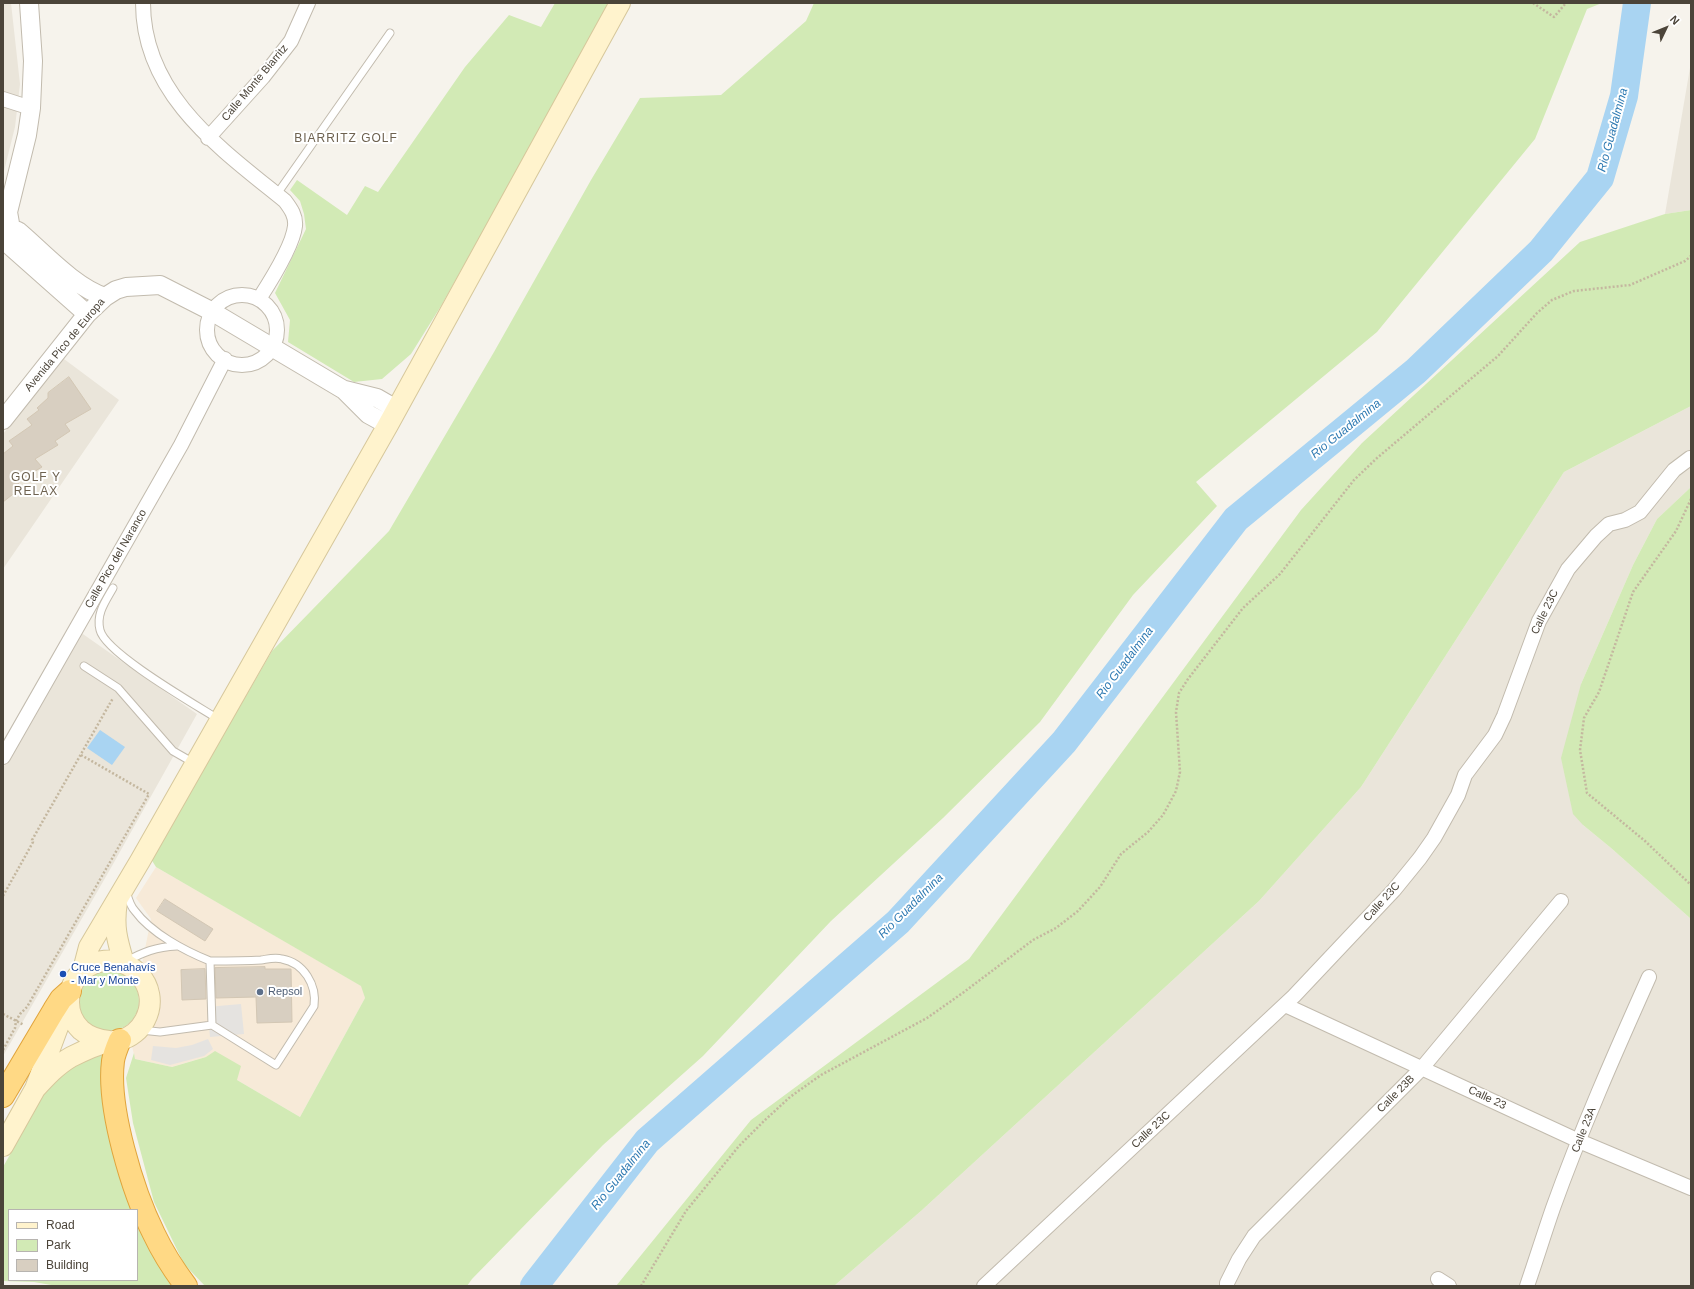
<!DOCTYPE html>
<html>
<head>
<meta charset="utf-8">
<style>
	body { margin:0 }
	#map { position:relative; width:1694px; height:1289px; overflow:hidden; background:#f6f3ec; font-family:Arial,sans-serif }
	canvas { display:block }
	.frame { position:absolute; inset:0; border:4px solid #4b4439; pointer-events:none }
	.legend { position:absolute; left:8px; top:1209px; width:130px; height:72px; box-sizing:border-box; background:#fff; border:1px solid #b7b4b0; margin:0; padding:5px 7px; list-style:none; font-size:12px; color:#4b4439 }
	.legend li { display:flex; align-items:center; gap:8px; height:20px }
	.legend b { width:20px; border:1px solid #b7b4b0 }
	.north { position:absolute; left:1646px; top:8px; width:40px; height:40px; -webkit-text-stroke:3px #fff; paint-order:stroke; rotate:47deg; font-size:11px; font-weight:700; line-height:16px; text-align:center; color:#4b4439 }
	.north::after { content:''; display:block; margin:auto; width:14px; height:18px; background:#4b4439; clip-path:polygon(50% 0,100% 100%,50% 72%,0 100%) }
</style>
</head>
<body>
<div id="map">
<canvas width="1694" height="1289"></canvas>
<div class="frame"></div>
<ul class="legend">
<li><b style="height:5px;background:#fff3cd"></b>Road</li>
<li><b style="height:11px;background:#d2eab5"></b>Park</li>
<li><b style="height:11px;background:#d8cfc1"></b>Building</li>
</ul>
<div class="north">N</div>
</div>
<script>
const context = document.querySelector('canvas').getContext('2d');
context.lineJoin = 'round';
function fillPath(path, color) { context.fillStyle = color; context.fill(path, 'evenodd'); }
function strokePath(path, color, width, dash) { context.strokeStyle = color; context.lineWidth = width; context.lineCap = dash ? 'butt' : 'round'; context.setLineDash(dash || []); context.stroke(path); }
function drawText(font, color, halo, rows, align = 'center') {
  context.font = font + ' Arial,sans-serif'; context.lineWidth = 4; context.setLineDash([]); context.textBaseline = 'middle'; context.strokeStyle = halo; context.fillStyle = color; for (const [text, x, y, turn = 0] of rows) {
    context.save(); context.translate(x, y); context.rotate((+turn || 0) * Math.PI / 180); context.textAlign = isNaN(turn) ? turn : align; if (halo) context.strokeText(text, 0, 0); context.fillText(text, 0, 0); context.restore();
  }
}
fillPath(new Path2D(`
	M 3,3 L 11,3 L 20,84 L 15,127 L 3,175 Z
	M 1691,62 L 1691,210 L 1665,214 Z
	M 64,359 L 119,400 L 3,569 L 3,434 Z
	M 1691,406 L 1691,487 L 1657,519 L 1633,565 L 1581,684 L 1583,825 L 1611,848 L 1691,919 L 1691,1286 L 834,1286 L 921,1211 L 1259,901 L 1361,787 L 1564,472 Z
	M 80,632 L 197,714 L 112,866 L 3,1056 L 3,768 Z`), '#eae5da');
fillPath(new Path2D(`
	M 156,867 L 362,986 L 365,998 L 300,1117 L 237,1080 L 206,1057 L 172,1067 L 135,1059 L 132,1046 L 155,1014 L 160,1000 L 151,976 L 142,964 L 151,919 L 136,898 Z`), '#f7ead8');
fillPath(new Path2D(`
	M 555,3 L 611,3 L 441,306 L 411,354 L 382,379 L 354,382 L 288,342 L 290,320 L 275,293 L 306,229 L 304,214 L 300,201 L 290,190 L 297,180 L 347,215 L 365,186 L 378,192 L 465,67 L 509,15 L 541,27 Z
	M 814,3 L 1602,3 L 1587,9 L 1535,139 L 1377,332 L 1196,482 L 1217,506 L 1133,595 L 1040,722 L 943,818 L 831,921 L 703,1056 L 603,1145 L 472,1279 L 467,1286 L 205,1286 L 184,1264 L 154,1202 L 133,1123 L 126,1078 L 134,1053 L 135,1059 L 172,1067 L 206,1057 L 215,1051 L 241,1066 L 237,1080 L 300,1117 L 365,998 L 361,986 L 156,867 L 151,859 L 272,651 L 389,531 L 494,352 L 591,180 L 640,98 L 721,95 L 806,21 Z
	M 1691,210 L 1691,406 L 1564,472 L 1361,787 L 1259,901 L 921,1211 L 834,1286 L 616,1286 L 751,1120 L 969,959 L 1301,510 L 1362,443 L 1580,242 L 1665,214 Z
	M 1691,487 L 1691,919 L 1611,848 L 1583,825 L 1573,814 L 1561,758 L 1581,684 L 1633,565 L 1657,519 Z
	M79 1001a30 30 0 1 1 60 0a30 30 0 1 1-60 0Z
	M 104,1052 L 136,1210 L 9,1210 L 9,1280 L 137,1280 L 137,1213 L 178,1286 L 57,1286 L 34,1282 L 3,1281 L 3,1167 L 44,1094 L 59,1074 Z`), '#d2eab5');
fillPath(new Path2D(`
	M 241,1004 L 244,1034 L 210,1037 L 207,1007 Z
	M 208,1039 L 213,1049 L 204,1056 L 170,1065 L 151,1060 L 153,1046 L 176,1048 L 192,1045 Z`), '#e5e3e0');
fillPath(new Path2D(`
	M 100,730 L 125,747 L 112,765 L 87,748 Z`), '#a9d4f2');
strokePath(new Path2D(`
	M 534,1286 L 647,1141 L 898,922 L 1064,742 L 1236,519 L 1416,371 L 1541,251 L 1600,178 L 1624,96 L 1637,3`), '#a9d4f2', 28);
const building = new Path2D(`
	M 69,377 L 91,409 L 65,424 L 70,431 L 55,441 L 58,445 L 35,459 L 42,467 L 17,482 L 22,487 L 3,502 L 3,454 L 13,446 L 9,441 L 32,425 L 27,419 L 39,410 L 37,408 L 48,398 L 48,393 Z
	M 165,899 L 213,929 L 205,941 L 157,911 Z
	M 265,967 L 265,969 L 291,969 L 292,1022 L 257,1023 L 256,997 L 216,998 L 215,968 Z
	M 205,969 L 206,999 L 182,1000 L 181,970 Z`);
fillPath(building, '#d8cfc1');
strokePath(building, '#d3c7b4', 1);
const service = new Path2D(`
	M 277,194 L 390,33
	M 113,588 C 105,602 96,614 100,630 C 105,653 196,705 218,719
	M 84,666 L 118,688 L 173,751 L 194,763
	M 126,891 C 128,898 130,906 135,911 C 151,933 185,951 210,961 L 212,1025
	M 125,962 C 143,952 156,947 177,946
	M 141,1030 L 160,1032 L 212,1025 L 276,1065 L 314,1006 C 317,985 304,963 282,959 C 275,957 268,959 261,960 C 244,961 227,961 210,961`);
const minor = new Path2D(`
	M 143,3 C 143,95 221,149 285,201 C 291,209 296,216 295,226 C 293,246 270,282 259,299
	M 3,99 L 31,108
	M 208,138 L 263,77 L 291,41 L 308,3
	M207 330a35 35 0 1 1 70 0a35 35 0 1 1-70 0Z
	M 3,757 L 181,445 L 225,359
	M 1285,1005 L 1579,1141 L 1691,1188
	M 1438,1279 L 1449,1286
	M 984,1286 L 1294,996 L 1394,890 L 1420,858 L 1434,838 L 1458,795 L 1465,775 L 1495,735 L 1504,716 L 1539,621 L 1568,569 L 1596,536 L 1609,524 L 1625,520 L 1640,512 L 1674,470 L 1690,458
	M 1227,1286 L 1227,1283 L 1239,1259 L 1254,1236 L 1422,1068 L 1561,901
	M 1527,1286 C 1536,1260 1544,1234 1553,1208 C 1581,1130 1615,1053 1649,977`);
const tertiary = new Path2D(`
	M 11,229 L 8,212 L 27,135 L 31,108 L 33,61 L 29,3
	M 87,314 L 8,244 L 4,239 L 6,232 L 13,229 L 18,231 C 43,252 74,287 105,297
	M 345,390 L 377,398 L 396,409
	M 3,420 L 87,314 L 105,297 L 116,290 L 126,287 L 160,285 L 211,311 L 344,390 L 368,414 L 388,425`);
const secondary = new Path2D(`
	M 117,902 C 113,926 117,940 124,963
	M 83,970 L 89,947 L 140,861 L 388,425 L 620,3
	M 35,1089 C 46,1077 57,1065 71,1057 C 83,1051 95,1045 108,1042 C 112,1041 116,1041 120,1040 C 130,1038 140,1030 145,1020 C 163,986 127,949 93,964 C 67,975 61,1011 81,1030 C 89,1037 99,1040 109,1041
	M 3,1146 L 35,1089 L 58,1027 L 69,1003`);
const trunk = new Path2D(`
	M 120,1040 C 117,1047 114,1054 113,1061 C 107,1108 133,1192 154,1234 C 163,1253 174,1270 186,1286
	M 3,1096 L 54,1010 L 61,999 L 70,991`);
strokePath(service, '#c2bbae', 9);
strokePath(minor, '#c2bbae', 16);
strokePath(tertiary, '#c2bbae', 20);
strokePath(secondary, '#d6c79b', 22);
strokePath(trunk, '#e0a43c', 24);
strokePath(new Path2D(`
	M 1533,3 L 1554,17 L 1566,3
	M 1691,499 L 1676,531 L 1633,592 L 1599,692 L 1584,718 L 1580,750 L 1587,793 L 1645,841 L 1691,885
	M 3,896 L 33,842 L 32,840 L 113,698
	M 3,1014 L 24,1025
	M 3,1050 L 15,1028 L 16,1021 L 20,1014 L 27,1007 L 149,794 L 81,755
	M 641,1286 L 686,1211 L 739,1146 L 764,1121 L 790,1097 L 821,1075 L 927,1018 L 964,992 L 1033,940 L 1056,928 L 1078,911 L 1100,887 L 1121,854 L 1148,832 L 1163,815 L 1176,791 L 1180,772 L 1176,712 L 1179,693 L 1188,679 L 1243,608 L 1280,574 L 1354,480 L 1377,458 L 1498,356 L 1537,313 L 1552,300 L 1574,291 L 1630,285 L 1685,261 L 1691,256`), '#c4b79f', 2.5, [2, 2]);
strokePath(service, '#fff', 7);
strokePath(minor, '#fff', 14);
strokePath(tertiary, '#fff', 18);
strokePath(secondary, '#fff3cd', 20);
strokePath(trunk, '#ffd985', 22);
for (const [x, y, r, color] of [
	[63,974,4,"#1a4fb4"],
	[260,992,4,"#5c6f8a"]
]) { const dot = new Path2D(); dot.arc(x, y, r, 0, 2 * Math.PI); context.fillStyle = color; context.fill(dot); strokePath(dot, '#fff', 1.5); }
drawText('11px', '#4b4439', '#fff', [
	["Calle Monte Biarritz",255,83,-50],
	["Avenida Pico de Europa",65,345,-50],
	["Calle Pico del Naranco",116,559,-60],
	["Calle 23C",1545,612,-64],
	["Calle 23C",1382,902,-48],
	["Calle 23B",1396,1094,-45],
	["Calle 23",1487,1098,25],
	["Calle 23C",1151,1130,-43],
	["Calle 23A",1584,1130,-68]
]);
drawText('11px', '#164399', '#fff', [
	["Cruce Benahavís",71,968],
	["- Mar y Monte",71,981]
], 'left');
drawText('11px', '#4e5e75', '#fff', [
	["Repsol",268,992]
], 'left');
drawText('italic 12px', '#2e7ab2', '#fff', [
	["Rio Guadalmina",1613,130,-75],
	["Rio Guadalmina",1346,429,-39],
	["Rio Guadalmina",1125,663,-53],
	["Rio Guadalmina",911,906,-45],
	["Rio Guadalmina",621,1175,-51]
]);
context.letterSpacing = '1px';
drawText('12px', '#6e6250', '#fff', [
	["BIARRITZ GOLF",346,139],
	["GOLF Y",36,478],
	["RELAX",36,492]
]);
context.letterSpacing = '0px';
</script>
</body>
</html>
